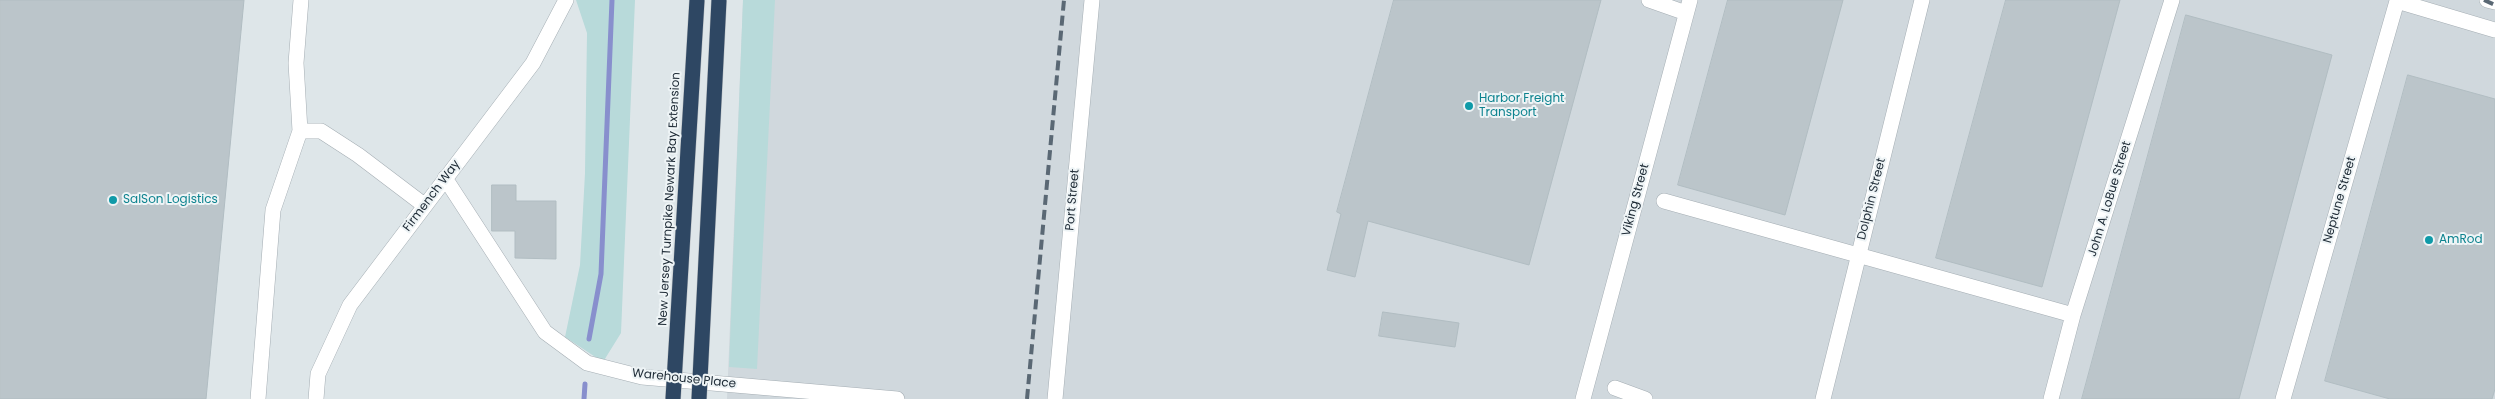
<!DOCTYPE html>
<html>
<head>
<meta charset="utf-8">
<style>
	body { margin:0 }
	canvas { display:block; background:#dee6e9 }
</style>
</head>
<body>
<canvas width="2495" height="399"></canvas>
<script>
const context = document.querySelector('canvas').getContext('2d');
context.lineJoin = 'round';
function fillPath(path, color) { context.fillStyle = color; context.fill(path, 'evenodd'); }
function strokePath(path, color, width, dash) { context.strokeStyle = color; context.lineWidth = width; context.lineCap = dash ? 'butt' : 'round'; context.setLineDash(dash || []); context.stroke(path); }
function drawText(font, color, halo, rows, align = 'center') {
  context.font = font + ' Poppins,sans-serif'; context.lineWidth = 4; context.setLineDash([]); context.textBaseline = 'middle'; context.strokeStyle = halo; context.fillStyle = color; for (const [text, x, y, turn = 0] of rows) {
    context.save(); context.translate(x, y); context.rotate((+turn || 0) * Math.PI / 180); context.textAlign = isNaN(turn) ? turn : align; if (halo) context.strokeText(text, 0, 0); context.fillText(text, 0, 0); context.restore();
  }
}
fillPath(new Path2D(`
	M 743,0 L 2495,0 L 2495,399 L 727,399 Z`), '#d0d8dd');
fillPath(new Path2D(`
	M 576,0 L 635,0 L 621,333 L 603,362 L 565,337 L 580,265 L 585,173 L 587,33 Z
	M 743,0 L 775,0 L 757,369 L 729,367 Z`), '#b8dada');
strokePath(new Path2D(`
	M 589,339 L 601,274 L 612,0
	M 584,399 L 585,384`), '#888fcd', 5);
const building = new Path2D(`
	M 0,0 L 244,0 L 206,399 L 0,399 Z
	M 1394,0 L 1601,0 L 1529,265 L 1368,221 L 1355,277 L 1327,270 L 1341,214 L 1337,212 Z
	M 1728,0 L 1843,0 L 1785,215 L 1678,185 Z
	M 2006,0 L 2120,0 L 2042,287 L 1936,258 Z
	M 2186,15 L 2332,55 L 2239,399 L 2082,399 Z
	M 2408,75 L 2495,99 L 2495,389 L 2492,399 L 2390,399 L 2325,381 Z
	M 492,185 L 516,185 L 516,201 L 556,201 L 556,259 L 515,258 L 515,231 L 492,231 Z
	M 1383,312 L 1459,323 L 1455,347 L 1379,336 Z`);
fillPath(building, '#bbc5ca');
strokePath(building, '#b1bdc2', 1);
const minor = new Path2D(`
	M 1649,0 L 1686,13
	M 2487,0 L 2495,2
	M 300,131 L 296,63 L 301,0
	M 445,178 L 545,332 L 587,363 L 642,377 L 897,399
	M 1664,201 L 2073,315
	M 1615,388 L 1645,399
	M 258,399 L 273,210 L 300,131 L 321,131 L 358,155 L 424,205
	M 316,399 L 318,374 L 350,305 L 533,63 L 566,0
	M 1055,399 L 1092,0
	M 1583,399 L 1690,0
	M 1823,399 L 1922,0
	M 2051,399 L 2073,315 L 2172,0
	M 2283,399 L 2397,1 L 2495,30`);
strokePath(minor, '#a5aeb4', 16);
strokePath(minor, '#fff', 15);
strokePath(new Path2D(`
	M 2484,0 L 2495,5
	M 1027,399 L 1064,0`), '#5a6874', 4, [10, 5]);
const highwayBridge = new Path2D(`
	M 673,399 L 697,0
	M 699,399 L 719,0`);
strokePath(highwayBridge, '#bcc0c3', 16, []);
strokePath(highwayBridge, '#2e4763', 15);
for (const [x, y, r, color] of [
	[1469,106,5,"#0f9aa8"],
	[113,200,5,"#0f9aa8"],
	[2429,240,5,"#0f9aa8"]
]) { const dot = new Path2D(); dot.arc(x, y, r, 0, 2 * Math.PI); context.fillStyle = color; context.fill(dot); strokePath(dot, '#eef4f6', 2); }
drawText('12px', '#0d838f', '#eef4f6', [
	["Harbor Freight",1479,99],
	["Transport",1479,113],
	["SalSon Logistics",123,200],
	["AmRod",2439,240]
], 'left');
drawText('12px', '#202d38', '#eef4f6', [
	["Firmench Way",432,196,-53],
	["New Jersey Turnpike Newark Bay Extension",670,199,-87],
	["Dolphin Street",1872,199,-76],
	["John A. LoBue Street",2110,199,-73],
	["Port Street",1073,200,-85],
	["Viking Street",1636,200,-75],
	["Neptune Street",2340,200,-74],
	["Warehouse Place",684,379,6]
]);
</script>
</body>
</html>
